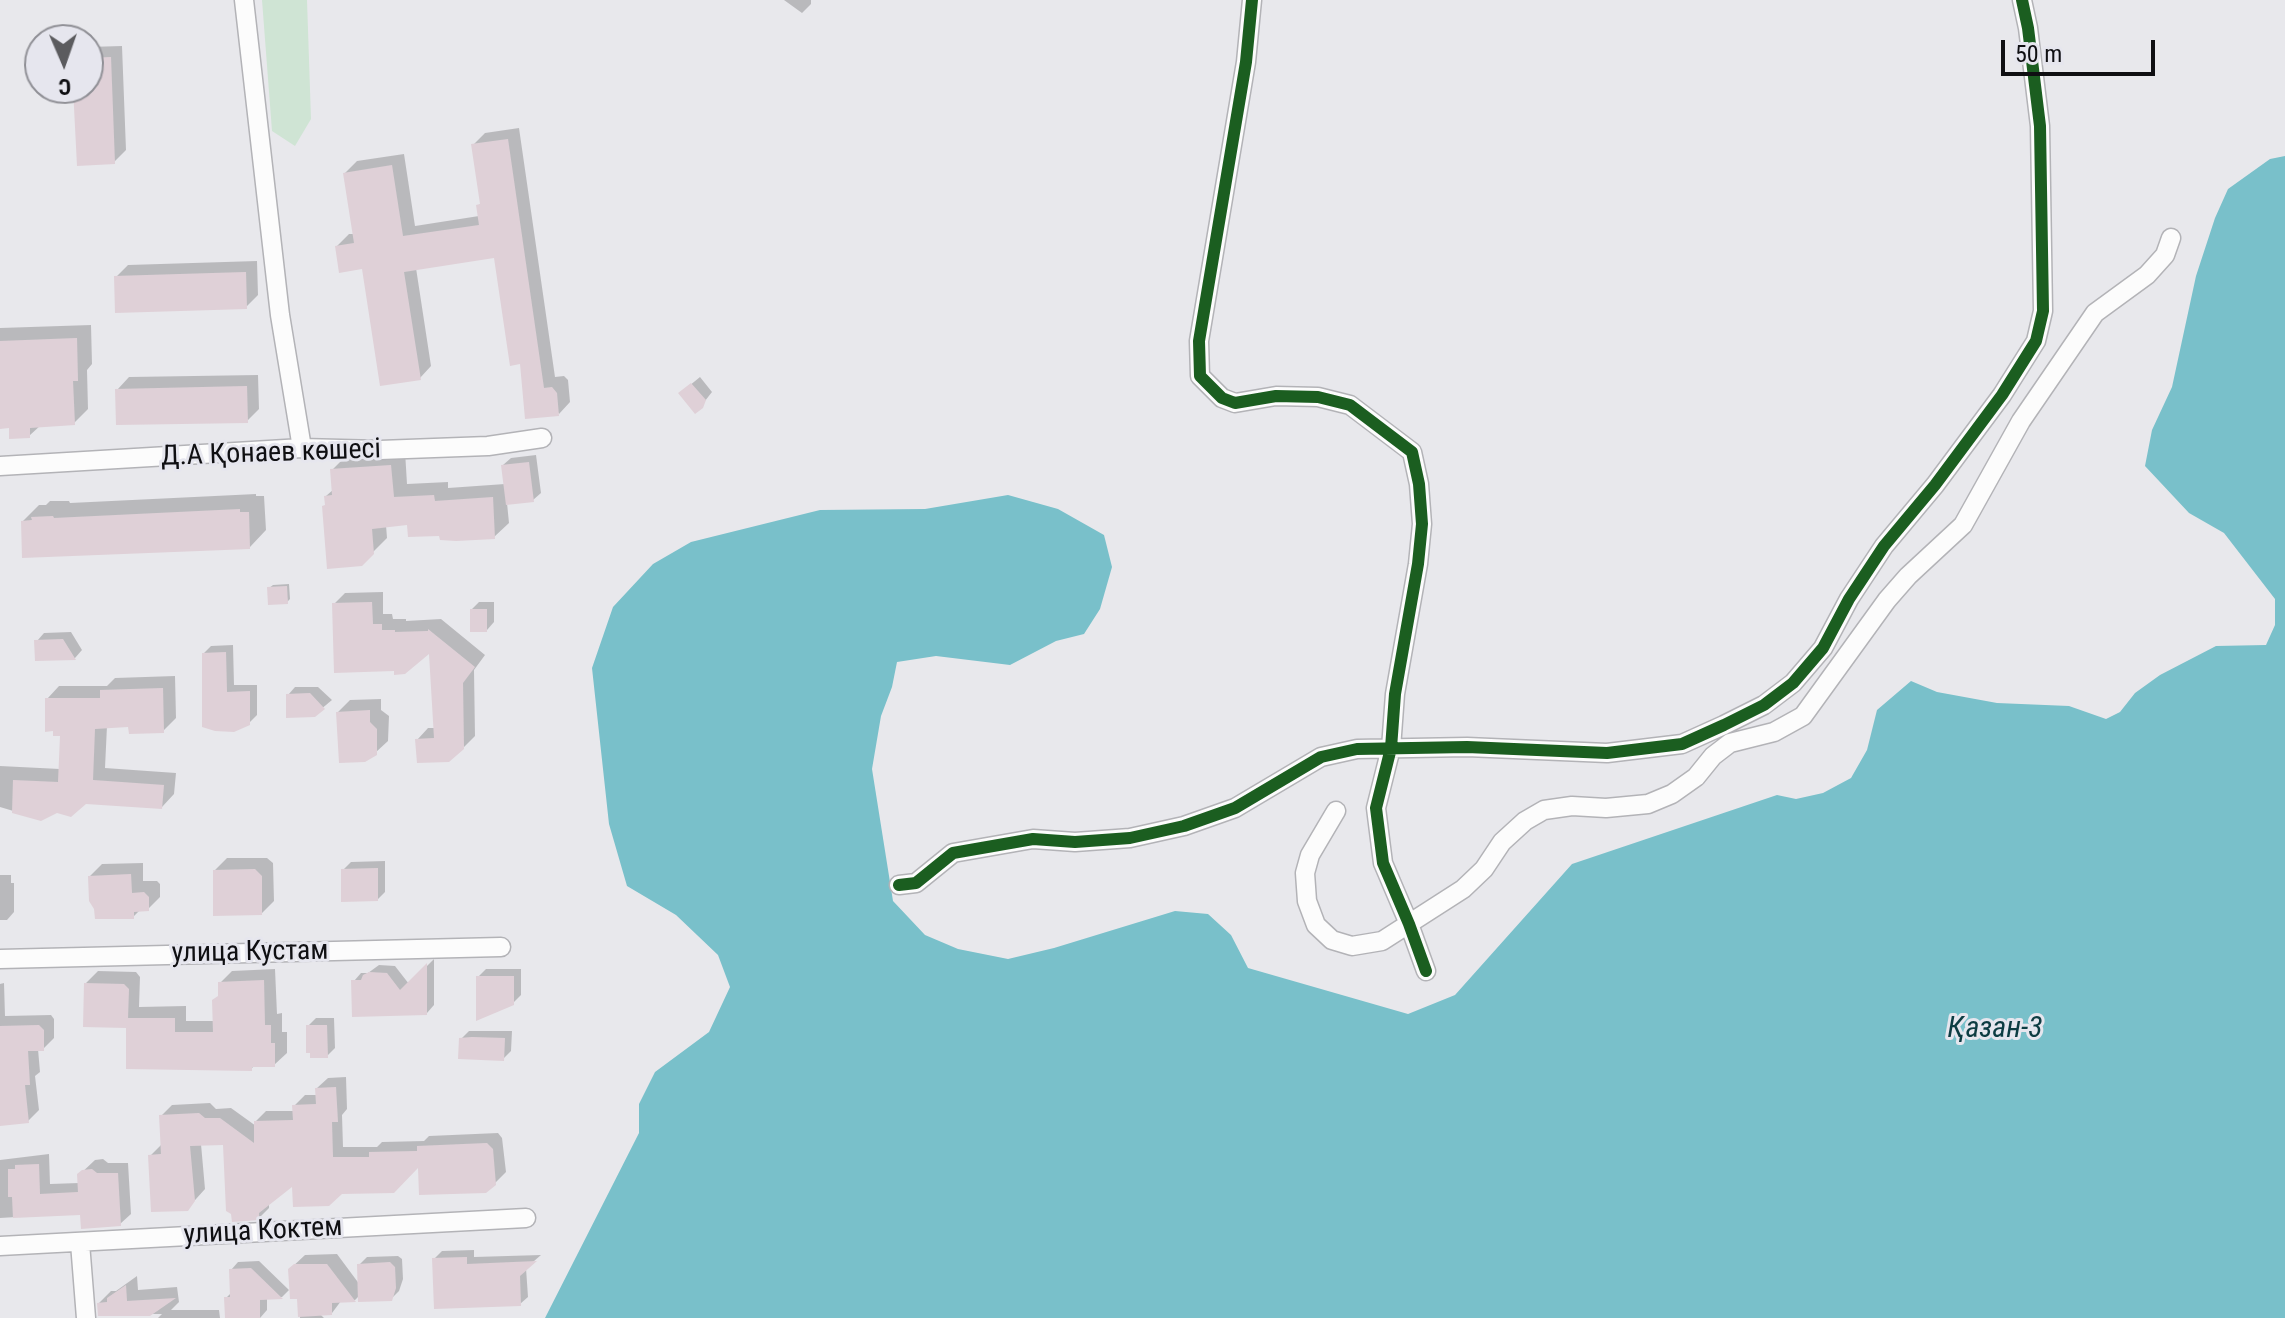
<!DOCTYPE html>
<html>
<head>
<meta charset="utf-8">
<style>
	body { margin:0 }
	#map { position:relative; width:2285px; height:1318px; overflow:hidden; background:#e8e8ec; font-family:"Roboto Condensed",sans-serif }
	canvas { display:block }
	.north { position:absolute; left:24px; top:24px; width:80px; height:80px; box-sizing:border-box; background:#e6e6ee; border:2px solid #909096; border-radius:50%; rotate:178deg; font-size:22px; font-weight:700; line-height:32px; text-align:center; color:#0f0f12 }
	.north::after { content:''; display:block; margin:auto; width:28px; height:36px; background:#5b5b5e; clip-path:polygon(50% 0,100% 100%,50% 72%,0 100%) }
	.scale { position:absolute; left:2001px; top:40px; width:154px; height:36px; box-sizing:border-box; border:4px solid #0f0f12; border-top:0; padding-left:10px; font-size:24px; line-height:28px; white-space:nowrap; color:#0f0f12; -webkit-text-stroke:6px #e6e6ee; paint-order:stroke }
</style>
</head>
<body>
<div id="map">
<canvas width="2285" height="1318"></canvas>
<div class="north">С</div>
<div class="scale">50 m</div>
</div>
<script>
const context = document.querySelector('canvas').getContext('2d');
context.lineJoin = 'round';
function fillPath(path, color) { context.fillStyle = color; context.fill(path, 'evenodd'); }
function strokePath(path, color, width, dash) { context.strokeStyle = color; context.lineWidth = width; context.lineCap = dash ? 'butt' : 'round'; context.setLineDash(dash || []); context.stroke(path); }
function drawText(font, color, halo, rows, align = 'center') {
  context.font = font + ' "Roboto Condensed",sans-serif'; context.lineWidth = 6; context.setLineDash([]); context.textBaseline = 'middle'; context.strokeStyle = halo; context.fillStyle = color; for (const [text, x, y, turn = 0] of rows) {
    context.save(); context.translate(x, y); context.rotate((+turn || 0) * Math.PI / 180); context.textAlign = isNaN(turn) ? turn : align; if (halo) context.strokeText(text, 0, 0); context.fillText(text, 0, 0); context.restore();
  }
}
fillPath(new Path2D(`
	M 262,0 L 307,0 L 311,119 L 295,146 L 272,131 Z`), '#cfe4d4');
fillPath(new Path2D(`
	M 2285,156 L 2285,1318 L 545,1318 L 639,1133 L 639,1104 L 655,1072 L 709,1032 L 730,987 L 718,955 L 676,915 L 627,886 L 609,824 L 592,668 L 613,607 L 653,564 L 691,542 L 820,510 L 925,509 L 1008,495 L 1058,509 L 1104,535 L 1112,567 L 1100,609 L 1084,634 L 1056,641 L 1010,665 L 936,656 L 897,662 L 892,687 L 881,716 L 872,769 L 893,901 L 925,935 L 958,949 L 1008,959 L 1054,948 L 1175,911 L 1208,914 L 1231,935 L 1248,968 L 1408,1014 L 1455,995 L 1572,864 L 1777,795 L 1796,799 L 1823,793 L 1851,778 L 1867,750 L 1877,710 L 1911,681 L 1937,692 L 1997,703 L 2069,706 L 2106,719 L 2120,712 L 2135,693 L 2160,675 L 2216,646 L 2266,645 L 2275,625 L 2275,599 L 2224,533 L 2189,513 L 2145,466 L 2152,430 L 2172,387 L 2196,276 L 2215,218 L 2228,189 L 2270,159 Z`), '#79c0ca');
fillPath(new Path2D(`
	M 784,0 L 814,0 L 811,0 L 811,4 L 802,13 Z
	M 122,46 L 126,150 L 114,162 L 75,88 L 88,88 L 88,47 Z
	M 519,128 L 555,377 L 564,376 L 568,380 L 570,402 L 559,414 L 522,362 L 495,256 L 416,268 L 431,366 L 420,378 L 364,267 L 337,246 L 349,234 L 355,234 L 345,173 L 357,161 L 404,154 L 415,226 L 479,216 L 478,206 L 482,202 L 473,145 L 485,133 Z
	M 257,261 L 258,295 L 246,307 L 116,277 L 128,265 Z
	M 91,325 L 92,364 L 87,370 L 88,409 L 74,423 L 41,425 L 29,436 L 11,426 L 0,409 L 0,328 Z
	M 258,375 L 259,409 L 247,421 L 117,390 L 129,377 Z
	M 700,377 L 712,392 L 701,406 L 689,386 Z
	M 405,451 L 407,484 L 448,482 L 448,488 L 505,484 L 503,465 L 511,458 L 536,455 L 541,493 L 533,500 L 507,503 L 509,523 L 494,537 L 441,534 L 409,523 L 386,525 L 387,538 L 361,564 L 327,504 L 326,496 L 334,489 L 332,470 L 346,456 Z
	M 256,494 L 256,496 L 264,496 L 266,530 L 250,547 L 23,521 L 39,505 L 46,505 L 50,501 L 69,501 L 70,503 Z
	M 289,584 L 290,599 L 287,602 L 269,588 L 273,585 Z
	M 383,592 L 383,614 L 392,614 L 393,619 L 406,619 L 406,621 L 441,619 L 485,655 L 474,670 L 475,736 L 463,748 L 417,740 L 428,728 L 435,728 L 431,650 L 405,672 L 334,604 L 345,593 Z
	M 479,602 L 494,602 L 494,622 L 487,630 L 472,609 Z
	M 71,632 L 82,650 L 75,658 L 37,659 L 37,641 L 44,633 Z
	M 233,645 L 234,685 L 257,685 L 257,715 L 249,723 L 234,730 L 204,653 L 211,646 Z
	M 175,676 L 176,718 L 163,731 L 130,725 L 107,726 L 105,768 L 176,773 L 174,794 L 162,807 L 86,801 L 40,819 L 0,807 L 0,766 L 60,769 L 62,734 L 47,699 L 59,686 L 107,686 L 115,678 Z
	M 295,687 L 318,687 L 332,700 L 314,715 L 288,695 Z
	M 381,699 L 381,710 L 389,716 L 388,741 L 375,753 L 338,712 L 350,700 Z
	M 227,858 L 267,858 L 273,863 L 274,901 L 262,913 L 215,870 Z
	M 385,861 L 385,892 L 378,899 L 343,870 L 351,862 Z
	M 143,863 L 143,881 L 157,881 L 160,884 L 160,897 L 148,909 L 140,910 L 133,917 L 90,876 L 102,864 Z
	M 0,875 L 11,875 L 11,883 L 14,883 L 14,912 L 7,920 L 0,920 Z
	M 434,959 L 434,1005 L 427,1013 L 354,981 L 361,973 L 368,973 L 379,965 L 395,966 L 409,984 Z
	M 275,969 L 277,1014 L 282,1013 L 282,1032 L 287,1032 L 287,1053 L 274,1065 L 255,1065 L 251,1069 L 128,1026 L 86,983 L 98,971 L 136,972 L 140,977 L 139,1007 L 186,1006 L 186,1021 L 215,1021 L 220,983 L 232,971 Z
	M 486,969 L 521,969 L 521,995 L 513,1003 L 478,977 Z
	M 4,983 L 5,1016 L 51,1015 L 54,1019 L 54,1038 L 43,1049 L 38,1049 L 40,1072 L 35,1076 L 39,1110 L 28,1121 L 0,1124 L 0,984 Z
	M 316,1018 L 334,1018 L 335,1048 L 327,1056 L 308,1026 Z
	M 469,1031 L 512,1031 L 511,1051 L 503,1059 L 461,1039 Z
	M 346,1077 L 347,1109 L 342,1115 L 343,1147 L 377,1147 L 382,1142 L 424,1141 L 429,1136 L 498,1133 L 502,1138 L 506,1172 L 495,1183 L 419,1164 L 294,1183 L 269,1203 L 269,1208 L 259,1218 L 225,1143 L 201,1144 L 205,1189 L 187,1209 L 150,1156 L 161,1145 L 161,1116 L 172,1105 L 210,1103 L 216,1109 L 231,1108 L 256,1126 L 256,1121 L 266,1111 L 295,1111 L 294,1106 L 305,1095 L 317,1095 L 317,1088 L 328,1078 Z
	M 49,1154 L 50,1184 L 79,1183 L 79,1175 L 95,1160 L 103,1159 L 108,1163 L 128,1163 L 131,1214 L 120,1224 L 82,1213 L 0,1218 L 0,1160 Z
	M 474,1250 L 474,1257 L 541,1255 L 526,1268 L 528,1297 L 520,1304 L 434,1259 L 442,1251 Z
	M 337,1254 L 360,1285 L 359,1265 L 367,1257 L 398,1256 L 402,1259 L 403,1279 L 399,1291 L 391,1299 L 360,1295 L 355,1300 L 341,1301 L 332,1313 L 319,1313 L 324,1318 L 300,1318 L 299,1297 L 290,1269 L 305,1255 Z
	M 259,1261 L 289,1290 L 282,1297 L 267,1298 L 267,1310 L 260,1318 L 227,1318 L 226,1298 L 232,1292 L 231,1270 L 238,1262 Z
	M 137,1276 L 138,1290 L 177,1287 L 179,1302 L 171,1310 L 219,1310 L 220,1318 L 158,1318 L 162,1314 L 100,1314 L 99,1303 L 111,1291 L 116,1291 Z`), '#0003');
fillPath(new Path2D(`
	M 111,57 L 115,164 L 77,166 L 73,88 L 88,88 L 88,58 Z
	M 508,139 L 544,388 L 552,387 L 557,393 L 559,416 L 525,419 L 520,364 L 510,366 L 494,258 L 404,272 L 421,380 L 380,386 L 362,269 L 339,273 L 335,246 L 354,243 L 343,173 L 392,165 L 403,236 L 479,225 L 476,205 L 480,204 L 471,144 Z
	M 246,272 L 247,309 L 115,313 L 114,276 Z
	M 77,338 L 78,381 L 73,381 L 75,425 L 30,428 L 30,438 L 9,439 L 9,428 L 0,429 L 0,341 Z
	M 691,383 L 706,400 L 703,408 L 695,414 L 678,393 Z
	M 247,386 L 248,423 L 116,425 L 115,389 Z
	M 529,462 L 534,502 L 506,505 L 501,465 Z
	M 391,465 L 394,497 L 434,495 L 435,501 L 493,497 L 495,539 L 456,541 L 440,540 L 439,536 L 408,537 L 407,525 L 372,529 L 374,554 L 362,566 L 327,569 L 322,506 L 325,505 L 324,496 L 332,495 L 330,469 Z
	M 240,509 L 240,512 L 249,512 L 250,549 L 22,558 L 21,521 L 32,520 L 31,517 L 53,516 L 54,518 Z
	M 287,586 L 288,604 L 268,605 L 267,587 Z
	M 372,602 L 373,624 L 382,624 L 382,630 L 395,630 L 395,632 L 428,631 L 428,629 L 475,667 L 463,683 L 464,749 L 449,762 L 417,763 L 415,739 L 434,738 L 429,654 L 405,674 L 394,675 L 394,671 L 334,673 L 332,603 Z
	M 470,609 L 487,609 L 487,632 L 470,632 Z
	M 63,639 L 76,660 L 35,661 L 34,640 Z
	M 226,652 L 227,692 L 250,691 L 250,725 L 234,732 L 215,731 L 202,727 L 202,653 Z
	M 163,688 L 164,733 L 129,734 L 128,727 L 95,729 L 93,780 L 164,785 L 162,809 L 86,804 L 71,817 L 57,813 L 41,821 L 12,813 L 13,780 L 58,782 L 60,736 L 53,736 L 53,731 L 45,732 L 45,698 L 100,698 L 100,690 Z
	M 310,693 L 325,709 L 315,717 L 286,718 L 286,694 Z
	M 370,710 L 370,722 L 377,729 L 377,755 L 365,762 L 339,763 L 336,712 Z
	M 378,868 L 378,901 L 341,902 L 341,869 Z
	M 255,869 L 262,876 L 262,915 L 213,916 L 213,870 Z
	M 131,874 L 132,893 L 144,892 L 149,897 L 149,911 L 134,912 L 134,919 L 95,919 L 94,909 L 89,901 L 88,876 Z
	M 427,963 L 427,1015 L 352,1017 L 351,980 L 361,980 L 363,975 L 369,972 L 387,973 L 400,990 Z
	M 476,976 L 514,976 L 514,1005 L 476,1021 Z
	M 264,980 L 265,1025 L 271,1025 L 271,1043 L 275,1043 L 275,1067 L 252,1067 L 252,1071 L 126,1069 L 126,1028 L 83,1027 L 84,983 L 124,984 L 129,989 L 128,1018 L 175,1018 L 175,1032 L 213,1032 L 212,1000 L 218,996 L 218,982 Z
	M 39,1025 L 44,1030 L 44,1051 L 28,1051 L 30,1085 L 25,1085 L 29,1123 L 0,1126 L 0,1026 Z
	M 306,1025 L 327,1025 L 328,1058 L 310,1058 L 310,1053 L 306,1053 Z
	M 472,1037 L 505,1038 L 504,1061 L 458,1059 L 459,1038 Z
	M 336,1087 L 338,1122 L 332,1122 L 333,1157 L 369,1157 L 369,1152 L 417,1151 L 417,1146 L 487,1143 L 493,1149 L 496,1185 L 486,1193 L 419,1195 L 418,1168 L 394,1193 L 342,1194 L 329,1206 L 293,1207 L 292,1187 L 259,1213 L 259,1220 L 232,1222 L 231,1214 L 226,1211 L 223,1145 L 190,1146 L 195,1201 L 188,1211 L 151,1212 L 148,1155 L 161,1154 L 159,1115 L 199,1113 L 205,1118 L 220,1118 L 254,1143 L 254,1121 L 293,1120 L 292,1105 L 316,1104 L 315,1088 Z
	M 39,1164 L 40,1194 L 78,1192 L 77,1174 L 82,1170 L 92,1169 L 97,1173 L 118,1173 L 121,1226 L 81,1229 L 80,1215 L 13,1218 L 12,1197 L 8,1197 L 8,1169 L 15,1169 L 15,1165 Z
	M 467,1257 L 467,1264 L 537,1261 L 520,1276 L 521,1306 L 434,1309 L 432,1258 Z
	M 390,1262 L 395,1267 L 396,1288 L 392,1301 L 358,1302 L 357,1264 Z
	M 294,1264 L 327,1264 L 356,1302 L 332,1303 L 332,1315 L 298,1317 L 297,1299 L 290,1299 L 288,1269 Z
	M 251,1268 L 283,1299 L 260,1300 L 260,1318 L 225,1318 L 224,1297 L 230,1297 L 229,1269 Z
	M 126,1285 L 127,1301 L 176,1298 L 150,1316 L 98,1316 L 97,1303 L 107,1302 L 107,1298 Z`), '#dfd0d7');
const minor = new Path2D(`
	M 244,0 L 280,315 L 302,448
	M 1252,0 L 1246,62 L 1199,341 L 1200,376 L 1222,398 L 1235,403 L 1276,396 L 1318,397 L 1350,405 L 1412,452 L 1419,484 L 1422,524 L 1418,564 L 1395,694 L 1391,748 L 1376,808 L 1383,863 L 1409,924 L 1426,971
	M 0,466 L 302,448 L 380,450 L 488,446 L 542,438
	M 1336,811 L 1310,855 L 1305,873 L 1307,901 L 1316,925 L 1332,940 L 1352,946 L 1382,941 L 1463,889 L 1484,869 L 1502,842 L 1525,821 L 1544,810 L 1572,806 L 1606,808 L 1648,804 L 1672,794 L 1696,777 L 1713,756 L 1730,743 L 1774,732 L 1803,716 L 1887,600 L 1908,576 L 1963,525 L 2021,421 L 2095,313 L 2147,275 L 2165,255 L 2171,238
	M 899,885 L 916,883 L 953,853 L 1033,839 L 1075,842 L 1130,838 L 1184,826 L 1235,808 L 1321,757 L 1357,749 L 1467,747 L 1607,753 L 1682,744 L 1724,725 L 1764,705 L 1793,683 L 1823,648 L 1849,599 L 1884,546 L 1935,485 L 2002,395 L 2036,341 L 2043,311 L 2040,126 L 2028,28 L 2022,0
	M 0,959 L 501,947
	M 80,1243 L 86,1318
	M 0,1246 L 526,1218`);
strokePath(minor, '#b3b3b7', 21);
strokePath(minor, '#fcfcfc', 18);
strokePath(new Path2D(`
	M 1252,0 L 1246,62 L 1199,341 L 1200,376 L 1222,398 L 1235,403 L 1276,396 L 1318,397 L 1350,405 L 1412,452 L 1419,484 L 1422,524 L 1418,564 L 1395,694 L 1391,748 L 1376,808 L 1383,863 L 1409,924 L 1426,971
	M 899,885 L 916,883 L 953,853 L 1033,839 L 1075,842 L 1130,838 L 1184,826 L 1235,808 L 1321,757 L 1357,749 L 1467,747 L 1607,753 L 1682,744 L 1724,725 L 1764,705 L 1793,683 L 1823,648 L 1849,599 L 1884,546 L 1935,485 L 2002,395 L 2036,341 L 2043,311 L 2040,126 L 2028,28 L 2022,0`), '#1b5e20', 12);
drawText('28px', '#0f0f12', '#e6e6ee', [
	["Д.А Қонаев көшесі",271,454,-2],
	["улица Кустам",250,953,-1],
	["улица Коктем",263,1232,-3]
]);
drawText('italic 30px', '#0d3c42', '#e6e6ee', [
	["Қазан-3",1995,1029]
]);
</script>
</body>
</html>
